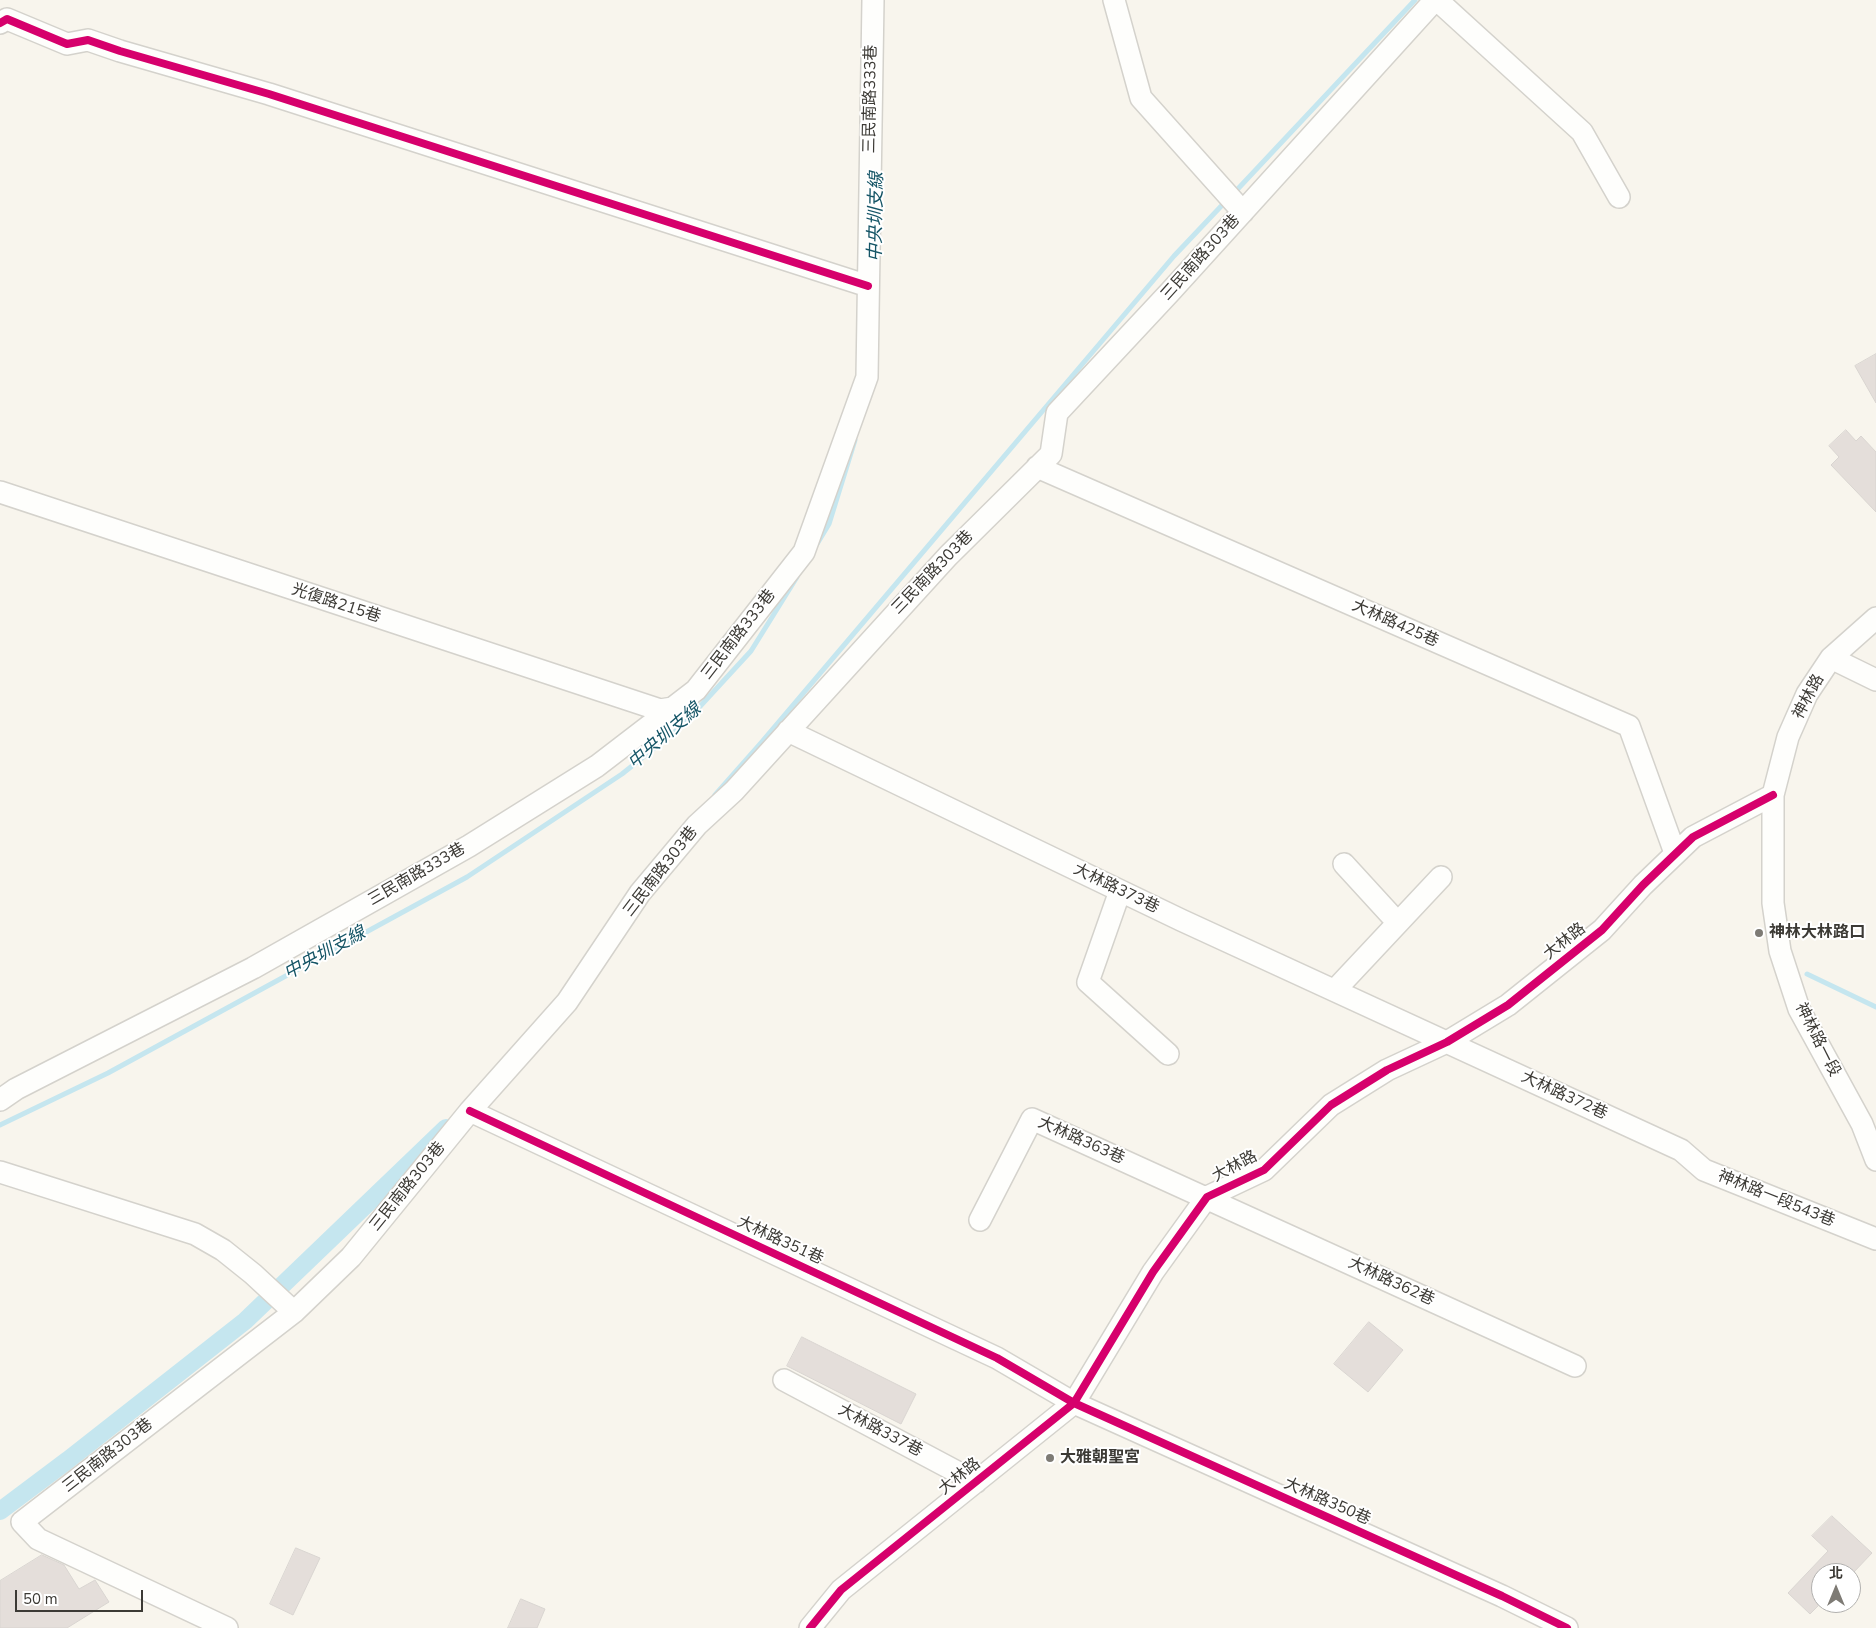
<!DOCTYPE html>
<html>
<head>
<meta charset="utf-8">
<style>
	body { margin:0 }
	#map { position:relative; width:1876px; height:1628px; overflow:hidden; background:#f8f5ed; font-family:"Nunito Sans","Noto Sans TC",sans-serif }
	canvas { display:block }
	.north { position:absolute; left:1811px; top:1563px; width:50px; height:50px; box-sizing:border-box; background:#fff; border:1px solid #b1b0ae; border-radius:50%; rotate:0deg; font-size:14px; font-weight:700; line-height:20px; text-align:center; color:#3c3a35 }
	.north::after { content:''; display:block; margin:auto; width:18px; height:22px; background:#7e7b75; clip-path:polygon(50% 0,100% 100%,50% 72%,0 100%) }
	.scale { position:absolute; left:15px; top:1590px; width:128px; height:22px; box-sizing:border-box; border:2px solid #3c3a35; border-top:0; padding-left:6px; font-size:15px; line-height:18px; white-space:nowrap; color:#3c3a35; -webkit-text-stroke:4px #fff; paint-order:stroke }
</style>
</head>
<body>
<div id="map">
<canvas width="1876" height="1628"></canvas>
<div class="north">北</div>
<div class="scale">50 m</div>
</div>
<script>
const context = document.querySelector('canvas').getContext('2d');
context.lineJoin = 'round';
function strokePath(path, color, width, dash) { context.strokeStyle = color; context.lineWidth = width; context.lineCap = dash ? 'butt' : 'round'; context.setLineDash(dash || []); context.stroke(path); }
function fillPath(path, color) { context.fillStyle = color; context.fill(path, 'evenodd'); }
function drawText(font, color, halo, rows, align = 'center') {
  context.font = font + ' "Nunito Sans","Noto Sans TC",sans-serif'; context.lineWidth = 4; context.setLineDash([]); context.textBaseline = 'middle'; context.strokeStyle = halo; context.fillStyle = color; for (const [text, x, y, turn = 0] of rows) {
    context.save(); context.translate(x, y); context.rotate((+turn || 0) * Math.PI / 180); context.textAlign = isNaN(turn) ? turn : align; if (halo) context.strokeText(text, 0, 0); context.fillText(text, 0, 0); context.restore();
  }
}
strokePath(new Path2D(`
	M 1234,193 L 1415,0
	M 817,544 L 829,524 L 855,440
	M 715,795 L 761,743 L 1174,256 L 1226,201
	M 1807,974 L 1876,1007
	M 0,1125 L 108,1073 L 467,877 L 622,774 L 682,726 L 751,651 L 797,577`), '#c5e6ef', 5);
strokePath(new Path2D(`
	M 0,1511 L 68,1460 L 245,1321 L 446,1128`), '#c5e6ef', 18);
const building = new Path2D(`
	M 1876,354 L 1876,403 L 1855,366 Z
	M 1846,430 L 1856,441 L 1861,436 L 1876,452 L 1876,512 L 1831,465 L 1839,457 L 1829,446 Z
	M 1369,1322 L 1403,1350 L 1368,1392 L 1334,1364 Z
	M 802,1337 L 916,1394 L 901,1424 L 787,1366 Z
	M 1832,1516 L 1872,1553 L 1853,1573 L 1821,1573 L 1821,1603 L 1810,1614 L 1788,1593 L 1828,1551 L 1812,1536 Z
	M 296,1548 L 320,1558 L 293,1615 L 270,1604 Z
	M 42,1555 L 64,1565 L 79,1589 L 95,1580 L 109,1602 L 67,1628 L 0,1628 L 0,1581 Z
	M 521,1599 L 545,1609 L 537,1628 L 508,1628 Z`);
fillPath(building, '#e4deda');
strokePath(building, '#d9d5d1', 1);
const minor = new Path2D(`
	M 1114,0 L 1141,98 L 1243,212
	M 1437,0 L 1582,132 L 1619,197
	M 0,23 L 7,19 L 67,44 L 88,40 L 120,51 L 269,94 L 868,286
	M 1037,467 L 1629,726 L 1675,853
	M 0,492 L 660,710 L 673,708
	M 1876,618 L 1831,658 L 1807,694 L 1788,737 L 1773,795 L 1773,903 L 1780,951 L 1799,1009 L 1862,1124 L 1876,1160
	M 1831,658 L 1876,680
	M 788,731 L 1181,920 L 1681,1150 L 1704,1170 L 1876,1239
	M 1344,864 L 1398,923
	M 1120,891 L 1088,982 L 1168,1054
	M 1335,990 L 1441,877
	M 0,1100 L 16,1089 L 253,968 L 469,846 L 597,766 L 696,690 L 804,552 L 867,377 L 873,0
	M 470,1111 L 997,1358 L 1074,1403 L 1502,1596 L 1567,1628
	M 0,1172 L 195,1234 L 223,1250 L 253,1274 L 294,1312
	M 980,1220 L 1032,1119 L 1575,1366
	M 784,1380 L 976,1482
	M 227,1628 L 38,1539 L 22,1522 L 294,1312 L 351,1257 L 470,1111 L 567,1002 L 640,893 L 697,825 L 734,791 L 948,556 L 1051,454 L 1057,413 L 1170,292 L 1435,0
	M 810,1628 L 841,1590 L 1074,1403 L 1153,1272 L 1207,1197 L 1264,1170 L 1331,1105 L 1387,1070 L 1447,1042 L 1508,1005 L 1602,930 L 1643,885 L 1693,837 L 1773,795`);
strokePath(minor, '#d4d2cc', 24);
strokePath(minor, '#fefefc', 21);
strokePath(new Path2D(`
	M 0,23 L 7,19 L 67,44 L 88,40 L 120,51 L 269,94 L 868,286
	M 470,1111 L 997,1358 L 1074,1403 L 1502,1596 L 1567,1628
	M 810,1628 L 841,1590 L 1074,1403 L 1153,1272 L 1207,1197 L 1264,1170 L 1331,1105 L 1387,1070 L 1447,1042 L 1508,1005 L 1602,930 L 1643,885 L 1693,837 L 1773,795`), '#d6006c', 8);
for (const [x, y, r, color] of [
	[1759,933,5,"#7e7b75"],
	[1050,1458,5,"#7e7b75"]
]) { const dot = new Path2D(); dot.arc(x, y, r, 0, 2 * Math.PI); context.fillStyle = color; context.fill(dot); strokePath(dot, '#fff', 2); }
drawText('16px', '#3c3a35', '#fff', [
	["三民南路333巷",871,99,-89],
	["三民南路303巷",1201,258,-48],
	["三民南路303巷",933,573,-46],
	["光復路215巷",336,604,18],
	["大林路425巷",1395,624,24],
	["三民南路333巷",739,635,-52],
	["神林路",1809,697,-62],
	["三民南路303巷",661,872,-52],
	["三民南路333巷",417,875,-30],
	["大林路373巷",1116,889,26],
	["大林路",1565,942,-38],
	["神林路一段",1817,1040,63],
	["大林路372巷",1564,1096,25],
	["大林路363巷",1081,1141,24],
	["大林路",1235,1167,-28],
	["三民南路303巷",408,1187,-51],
	["神林路一段543巷",1776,1199,22],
	["大林路351巷",780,1241,25],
	["大林路362巷",1391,1282,25],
	["大林路337巷",880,1431,28],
	["三民南路303巷",108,1456,-38],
	["大林路",960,1477,-39],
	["大林路350巷",1327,1502,24]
]);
drawText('bold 16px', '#3c3a35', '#fff', [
	["神林大林路口",1769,933],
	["大雅朝聖宮",1060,1458]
], 'left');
drawText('italic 18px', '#155566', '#fff', [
	["中央圳支線",877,217,-89],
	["中央圳支線",665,737,-41],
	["中央圳支線",325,954,-29]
]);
</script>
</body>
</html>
